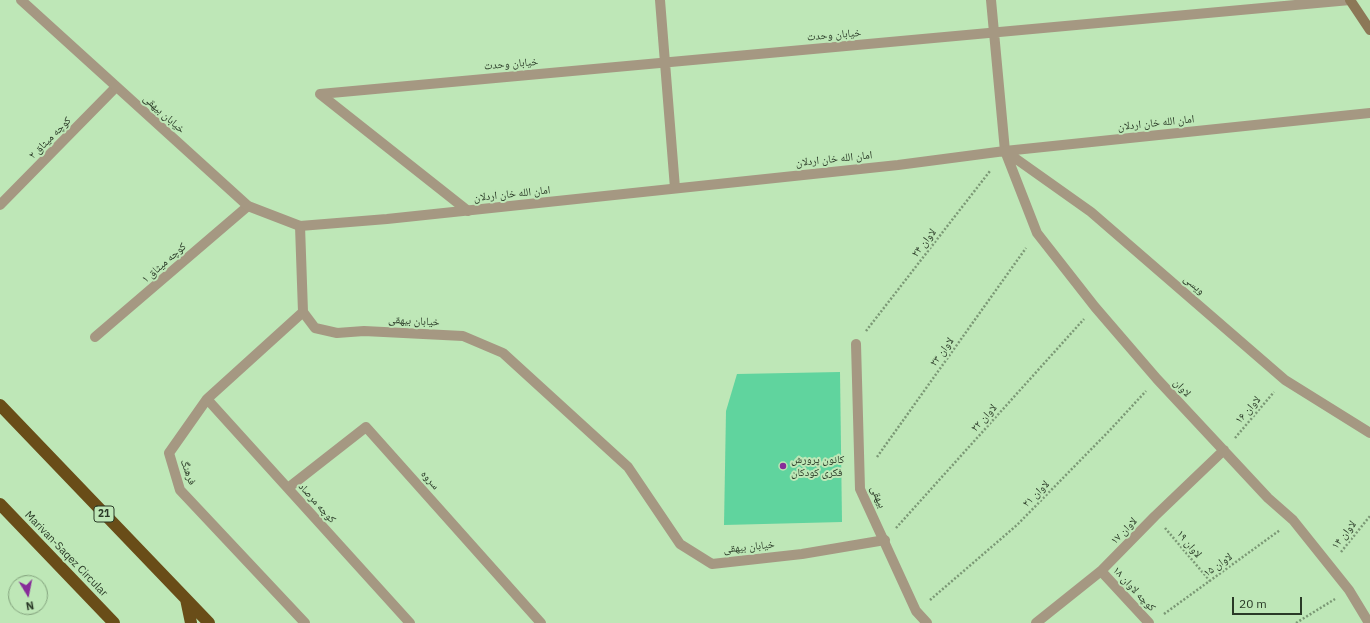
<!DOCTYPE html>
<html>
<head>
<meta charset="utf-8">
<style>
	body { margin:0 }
	#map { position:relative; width:1370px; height:623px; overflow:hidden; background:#bee7b7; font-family:"IBM Plex Sans",sans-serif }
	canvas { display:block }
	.north { position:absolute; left:8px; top:575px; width:40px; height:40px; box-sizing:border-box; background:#bee7b7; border:1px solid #83a27d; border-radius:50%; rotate:170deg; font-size:11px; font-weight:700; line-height:16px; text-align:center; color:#2a3a27 }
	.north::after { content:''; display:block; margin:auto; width:14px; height:18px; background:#872d99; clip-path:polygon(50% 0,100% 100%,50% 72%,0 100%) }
	.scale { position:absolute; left:1232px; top:597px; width:70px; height:18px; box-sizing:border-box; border:2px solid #2a3a27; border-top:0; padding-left:5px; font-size:12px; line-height:14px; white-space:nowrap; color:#2a3a27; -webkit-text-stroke:3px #bee7b7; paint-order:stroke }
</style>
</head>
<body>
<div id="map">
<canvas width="1370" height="623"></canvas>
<div class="north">N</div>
<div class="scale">20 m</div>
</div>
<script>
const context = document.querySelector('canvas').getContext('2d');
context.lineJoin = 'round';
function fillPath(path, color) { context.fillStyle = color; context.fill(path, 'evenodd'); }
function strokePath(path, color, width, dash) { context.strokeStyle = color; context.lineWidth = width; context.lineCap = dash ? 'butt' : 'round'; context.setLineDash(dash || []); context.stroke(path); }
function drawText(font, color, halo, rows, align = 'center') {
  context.font = font + ' "IBM Plex Sans","Noto Naskh Arabic",sans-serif'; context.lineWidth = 4; context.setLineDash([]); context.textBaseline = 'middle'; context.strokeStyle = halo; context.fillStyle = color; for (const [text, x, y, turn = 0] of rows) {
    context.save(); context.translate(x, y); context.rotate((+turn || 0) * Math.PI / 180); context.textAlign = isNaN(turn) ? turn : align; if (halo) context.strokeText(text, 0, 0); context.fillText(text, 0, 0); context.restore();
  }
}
fillPath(new Path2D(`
	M 840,372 L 842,522 L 724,525 L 726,411 L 737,374 Z`), '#60d49e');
strokePath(new Path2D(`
	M 866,331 L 990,171
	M 1235,438 L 1274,392
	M 877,457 L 1026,248
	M 896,528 L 1084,319
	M 1165,528 L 1210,581
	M 1341,552 L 1370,516
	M 930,600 L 1017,525 L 1110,430 L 1146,391
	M 1164,614 L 1280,530
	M 1296,623 L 1335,599`), '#7b9875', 2.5, [2, 2]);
strokePath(new Path2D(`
	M 660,0 L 675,188
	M 991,0 L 1005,151
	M 320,94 L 1350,0
	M 320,94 L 468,211
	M 0,205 L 116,87
	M 300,226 L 303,312 L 315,328 L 337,333 L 364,331 L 463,336 L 503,353 L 628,467 L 680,544 L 712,564 L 802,554 L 885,540
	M 303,312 L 207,399 L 169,453 L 180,490 L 305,623
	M 95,337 L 248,206
	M 207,399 L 410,623
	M 288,488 L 366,427 L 541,623`), '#a59882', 10);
strokePath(new Path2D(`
	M 21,0 L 248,206 L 300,226 L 387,219 L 898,165 L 1005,151 L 1370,113
	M 1005,151 L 1037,233 L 1095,307 L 1157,379 L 1268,498 L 1293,520 L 1349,590 L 1369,623
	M 1005,151 L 1091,212 L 1285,380 L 1370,433
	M 856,344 L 860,489 L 916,611 L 927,623
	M 1101,571 L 1149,623
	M 1036,623 L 1101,571 L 1155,516 L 1224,450`), '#a59882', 10);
strokePath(new Path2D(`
	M 1350,0 L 1370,30`), '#8c7857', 10);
strokePath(new Path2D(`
	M 0,405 L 209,623
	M 0,504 L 114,623
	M 186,599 L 191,623`), '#694d18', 12);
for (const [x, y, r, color] of [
	[783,466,4,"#872d99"]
]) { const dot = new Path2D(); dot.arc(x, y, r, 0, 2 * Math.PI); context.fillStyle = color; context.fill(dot); strokePath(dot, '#bee7b7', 1.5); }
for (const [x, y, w] of [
	[104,514,20]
]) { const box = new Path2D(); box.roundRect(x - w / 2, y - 8, w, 16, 3); context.fillStyle = '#bee7b7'; context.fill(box); strokePath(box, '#2a3a27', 1); }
drawText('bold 10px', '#2a3a27', null, [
	["21",104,514]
]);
drawText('11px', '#2a3a27', '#bee7b7', [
	["خیابان وحدت",834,35,-5],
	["خیابان وحدت",511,64,-5],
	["خیابان بیهقی",164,114,42],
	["امان الله خان اردلان",1156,123,-6],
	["کوچه میثاق ۲",50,138,-45],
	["امان الله خان اردلان",834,159,-6],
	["امان الله خان اردلان",512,194,-6],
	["لاوان ۲۴",924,243,-52],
	["کوچه میثاق ۱",164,263,-41],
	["ویسی",1194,285,41],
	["خیابان بیهقی",414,321,3],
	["لاوان ۲۳",942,352,-54],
	["لاوان",1182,388,47],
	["لاوان ۱۶",1248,410,-49],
	["لاوان ۲۲",984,418,-48],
	["فرهنگ",188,472,70],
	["سروه",430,480,48],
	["لاوان ۲۱",1036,494,-45],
	["بیهقی",878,497,66],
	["کوچه مرصاد",317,503,48],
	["لاوان ۱۷",1124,531,-46],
	["لاوان ۱۴",1344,535,-52],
	["لاوان ۱۹",1189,544,50],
	["خیابان بیهقی",749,547,-6],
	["Marivan-Saqez Circular",66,554,46],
	["لاوان ۱۵",1218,565,-36],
	["کوچه لاوان ۱۸",1134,589,47]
]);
drawText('11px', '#2a3a27', '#bee7b7', [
	["کانون پرورش",791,460],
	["فکری کودکان",791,473]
], 'left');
</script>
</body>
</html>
